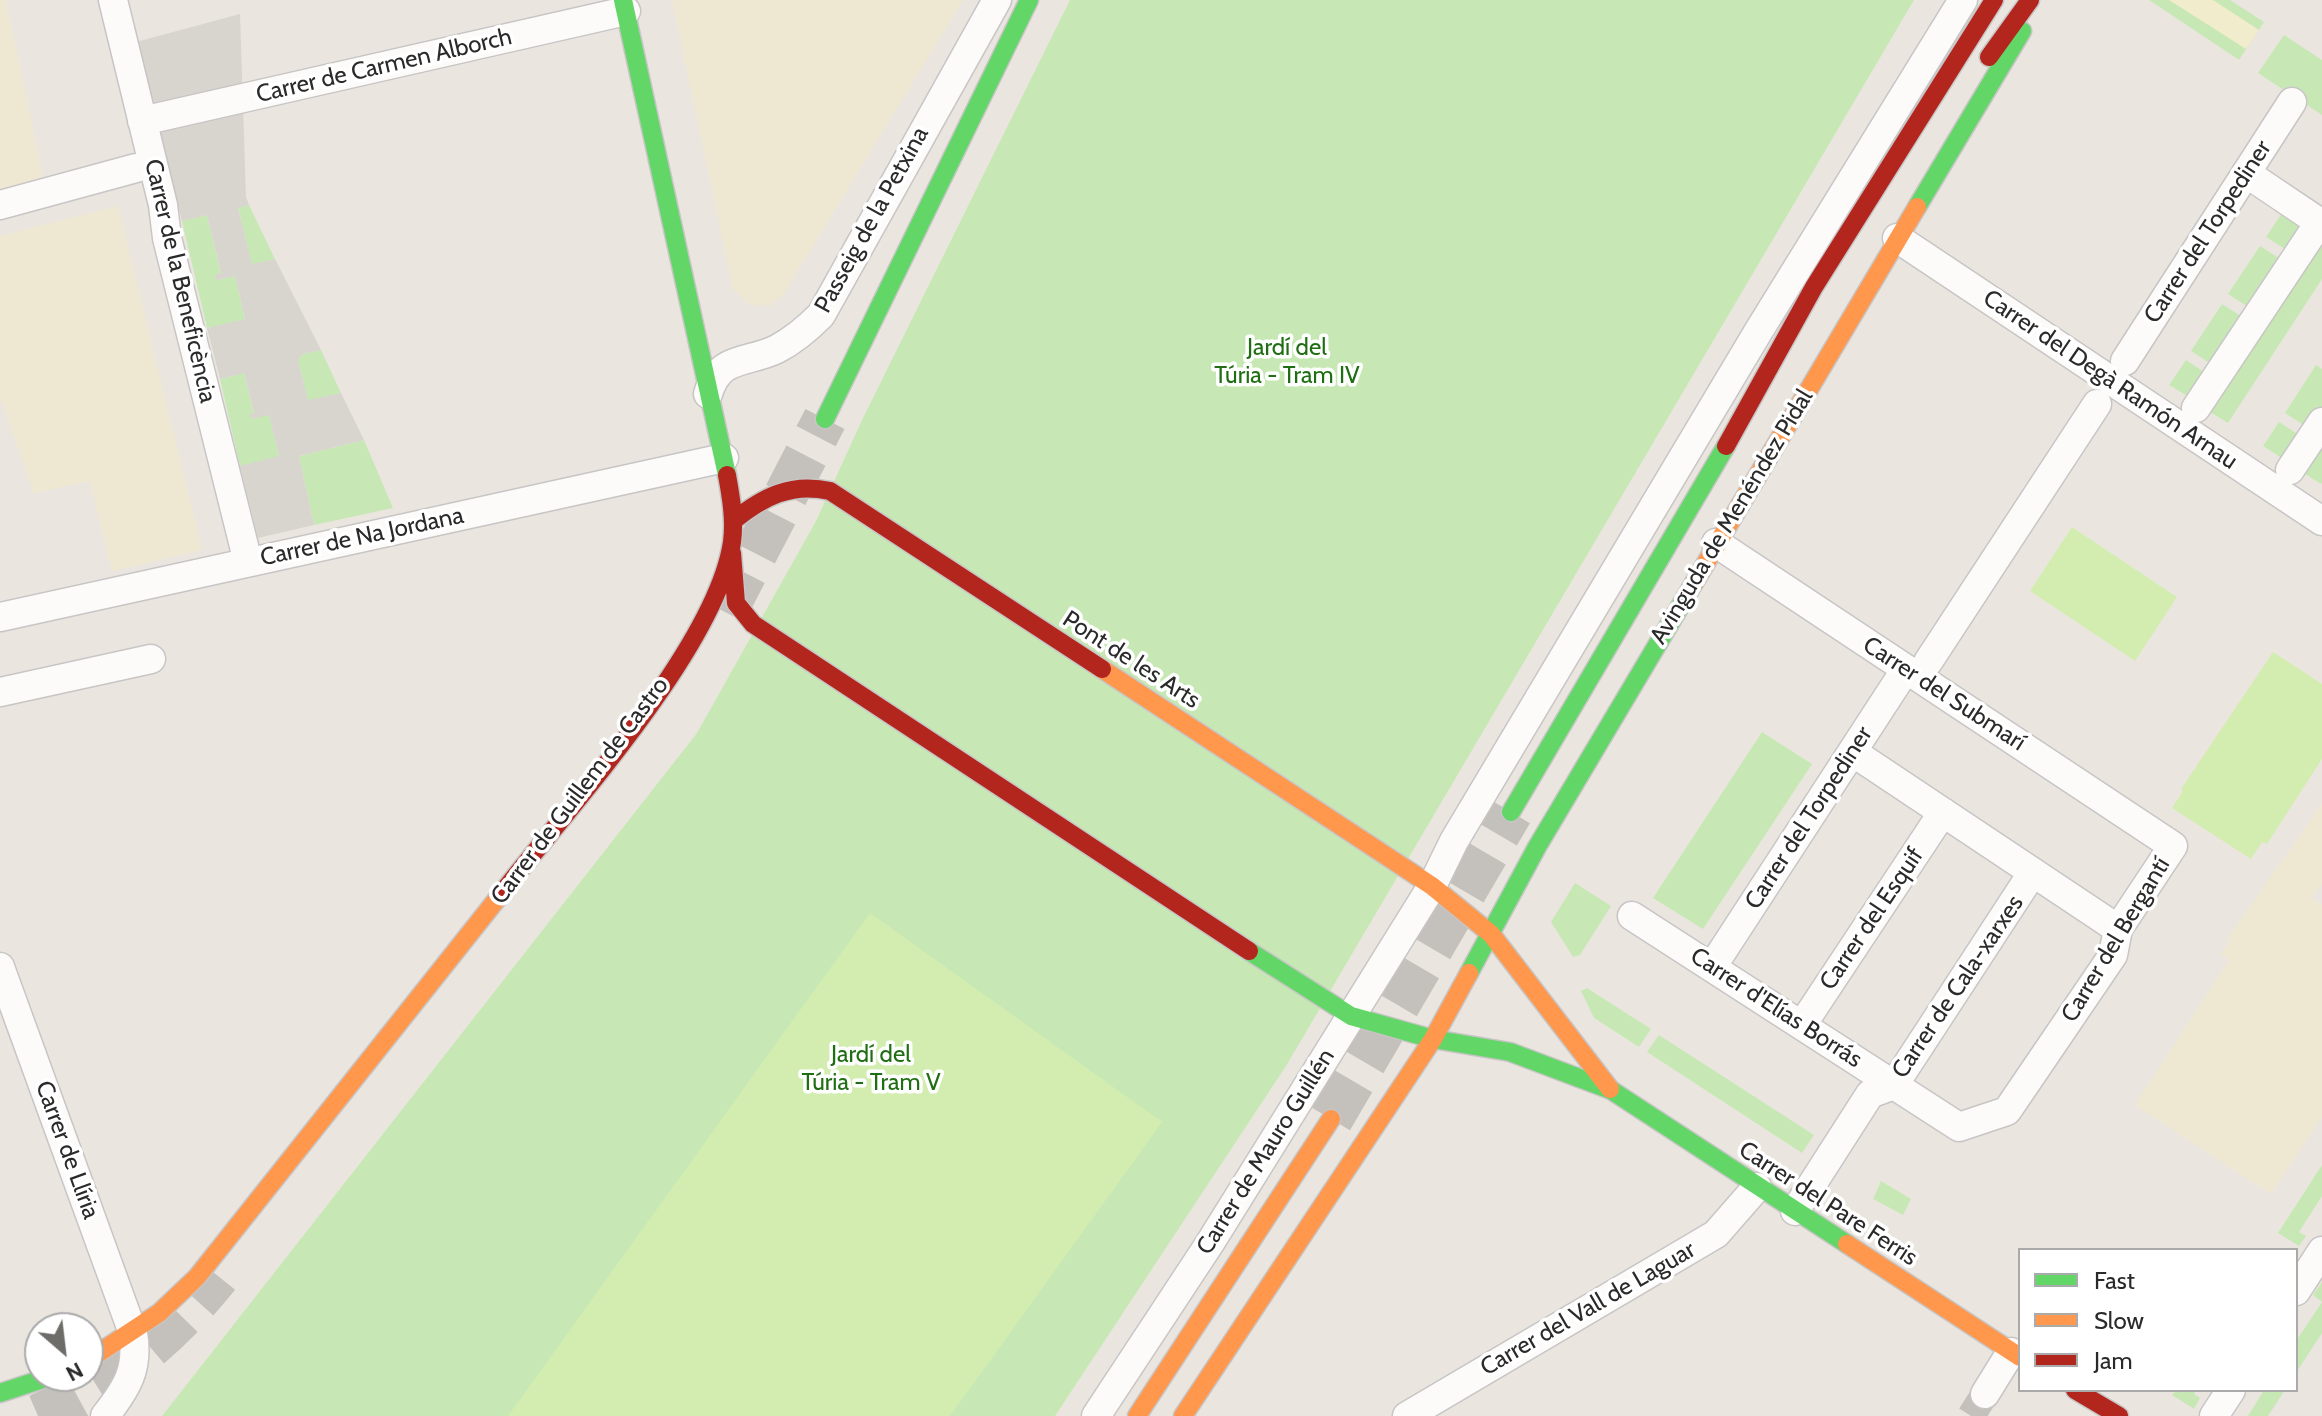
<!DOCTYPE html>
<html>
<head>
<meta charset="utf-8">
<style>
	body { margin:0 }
	#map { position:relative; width:2322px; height:1416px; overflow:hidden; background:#eae6df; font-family:Cabin,sans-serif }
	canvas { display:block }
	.legend { position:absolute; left:2018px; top:1248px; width:280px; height:144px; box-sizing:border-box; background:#fff; border:2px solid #aaa; margin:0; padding:10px 14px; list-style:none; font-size:24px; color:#2a2a2a }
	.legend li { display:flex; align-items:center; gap:16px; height:40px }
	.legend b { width:40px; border:2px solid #aaa }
	.north { position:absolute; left:24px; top:1312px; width:80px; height:80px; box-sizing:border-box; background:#fff; border:2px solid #aaa; border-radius:50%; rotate:152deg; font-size:22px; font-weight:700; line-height:32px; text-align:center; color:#2a2a2a }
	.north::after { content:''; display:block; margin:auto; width:28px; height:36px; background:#6d6c69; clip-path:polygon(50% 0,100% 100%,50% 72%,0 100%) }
</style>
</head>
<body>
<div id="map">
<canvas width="2322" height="1416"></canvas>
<ul class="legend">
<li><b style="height:10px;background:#63d668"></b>Fast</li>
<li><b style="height:10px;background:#ff974d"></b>Slow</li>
<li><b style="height:10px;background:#b3261e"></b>Jam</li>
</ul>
<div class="north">N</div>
</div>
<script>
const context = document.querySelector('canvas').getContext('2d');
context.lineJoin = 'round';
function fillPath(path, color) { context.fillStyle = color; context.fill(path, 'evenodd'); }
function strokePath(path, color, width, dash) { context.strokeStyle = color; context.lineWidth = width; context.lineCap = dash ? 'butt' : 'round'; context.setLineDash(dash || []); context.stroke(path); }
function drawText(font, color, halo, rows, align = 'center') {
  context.font = font + ' Cabin,sans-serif'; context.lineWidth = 7; context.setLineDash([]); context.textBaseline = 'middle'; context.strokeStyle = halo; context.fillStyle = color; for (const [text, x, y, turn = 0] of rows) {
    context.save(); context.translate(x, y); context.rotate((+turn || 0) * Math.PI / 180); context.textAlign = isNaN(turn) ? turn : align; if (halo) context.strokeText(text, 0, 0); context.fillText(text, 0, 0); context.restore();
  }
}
fillPath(new Path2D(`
	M 0,0 L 6,0 L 43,177 L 0,189 Z
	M 672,0 L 963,0 L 783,295 L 770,306 L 751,305 L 733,289 Z
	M 118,206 L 202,550 L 112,571 L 90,481 L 34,493 L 0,397 L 0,236 Z
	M 2322,804 L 2322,884 L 2311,898 L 2322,905 L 2322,1117 L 2271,1194 L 2135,1105 L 2229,960 L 2221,954 L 2230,941 L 2227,939 Z`), '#eee7d2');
fillPath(new Path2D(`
	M 1070,0 L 1914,0 L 1286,1066 L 1055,1416 L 162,1416 L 697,733 L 816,521 L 862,420 Z
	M 2149,0 L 2230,0 L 2264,22 L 2239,60 Z
	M 2284,35 L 2322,60 L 2322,115 L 2258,73 Z
	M 249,205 L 275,259 L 252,265 L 238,207 Z
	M 2282,213 L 2307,229 L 2291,253 L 2266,237 Z
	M 207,215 L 221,274 L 216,280 L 235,276 L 245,320 L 207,328 L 182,221 Z
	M 2322,239 L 2322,279 L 2228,423 L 2205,409 Z
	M 2260,246 L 2285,262 L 2253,310 L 2228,294 Z
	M 2222,304 L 2247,320 L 2216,367 L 2191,351 Z
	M 321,350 L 341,393 L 308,401 L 298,360 L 303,354 Z
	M 2186,360 L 2210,376 L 2194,400 L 2169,385 Z
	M 2316,365 L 2322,369 L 2322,410 L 2310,429 L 2285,413 Z
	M 244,373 L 254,414 L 251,419 L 269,414 L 279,457 L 240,466 L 220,379 Z
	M 2279,422 L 2304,438 L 2288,462 L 2263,446 Z
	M 2322,435 L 2322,483 L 2321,484 L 2299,470 Z
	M 364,440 L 393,508 L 314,525 L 299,456 Z
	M 1762,732 L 1812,764 L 1703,929 L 1653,898 Z
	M 1575,883 L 1611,906 L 1580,955 L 1573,957 L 1551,922 Z
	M 1587,988 L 1651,1029 L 1639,1047 L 1594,1018 L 1581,991 Z
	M 1659,1035 L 1814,1135 L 1802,1153 L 1647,1052 Z
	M 2322,1165 L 2322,1196 L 2299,1232 L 2306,1236 L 2299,1246 L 2278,1233 Z
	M 1881,1181 L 1911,1199 L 1903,1215 L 1873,1199 Z
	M 2322,1282 L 2322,1333 L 2296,1373 L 2296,1341 L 2322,1302 L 2313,1295 Z
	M 2176,1390 L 2196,1390 L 2194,1394 L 2200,1398 L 2194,1409 L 2172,1395 Z
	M 2264,1390 L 2285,1390 L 2268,1416 L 2248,1416 Z`), '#c7e8b5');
fillPath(new Path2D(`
	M 2169,0 L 2213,0 L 2259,30 L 2246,49 Z`), '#f1eccb');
fillPath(new Path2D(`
	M 2072,527 L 2177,597 L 2135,661 L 2030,591 Z
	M 2273,652 L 2322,684 L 2322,759 L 2267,844 L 2262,842 L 2251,859 L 2172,808 L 2183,791 L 2181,789 Z
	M 870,913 L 1162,1122 L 950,1416 L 508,1416 Z`), '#d3edb1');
fillPath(new Path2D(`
	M 240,14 L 246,197 L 249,205 L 238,208 L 252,264 L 275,259 L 321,350 L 303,354 L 298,360 L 308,400 L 341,393 L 364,440 L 299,456 L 314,525 L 258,538 L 240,466 L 279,456 L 269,415 L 251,419 L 249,414 L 254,413 L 244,373 L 220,379 L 207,328 L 245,319 L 235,276 L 216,280 L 215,275 L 221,273 L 207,215 L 182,221 L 136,42 Z`), '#d8d4ce');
strokePath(new Path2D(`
	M 1971,1416 L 1985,1394`), '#c4c0bb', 28, [28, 14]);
strokePath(new Path2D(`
	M 725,612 L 825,419
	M 1331,1119 L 1511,812
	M 38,1416 C 112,1384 168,1338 218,1276`), '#c4c0bb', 44, [44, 22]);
const street = new Path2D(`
	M 113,0 L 163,205 L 167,238 L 248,562
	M 142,121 L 626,11
	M 2246,173 L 2322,224
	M 0,205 L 136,168
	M 1897,238 L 2322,521
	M 2125,361 L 2292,102
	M 708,394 C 719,355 746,364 777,349 C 794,340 807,329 821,315 L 997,0
	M 2196,408 L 2319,223
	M 2290,470 L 2322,422
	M 0,617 L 724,458
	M 1928,662 L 2097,404
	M 0,692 L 151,659
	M 1854,753 L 2118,929
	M 1632,916 L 1959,1127 L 2007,1111 L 2113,955 L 2118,929 L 2173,846 L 1716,543
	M 0,967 L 133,1333 C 139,1369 127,1388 105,1416
	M 1712,967 L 1906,669
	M 1802,1025 L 1943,812
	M 1795,1211 L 1870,1094 L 1894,1085 L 2033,872
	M 2296,1291 L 2322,1251
	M 1985,1394 L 2011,1352
	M 1096,1416 L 1210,1243 L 1432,886 L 1454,841 L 1758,332 L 1963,0
	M 1407,1416 L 1716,1234 L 1757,1187
	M 2214,1416 L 2231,1390`);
const fast = new Path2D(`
	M 623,0 L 727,475
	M 1917,207 L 2022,31
	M 825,419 L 1029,0
	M 1511,812 L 1726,446
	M 1249,951 L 1351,1016 L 1433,1039 L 1510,1052 L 1611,1090 L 1847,1244
	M 1469,973 L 1537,847 L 1694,583
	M 0,1393 L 52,1376`);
const slow = new Path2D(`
	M 1694,583 L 1917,207
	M 1102,669 L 1432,886 L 1491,934 L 1610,1089
	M 1847,1244 L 2020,1357
	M 88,1360 L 159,1313 L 197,1277 L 505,889
	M 1137,1416 L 1331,1119
	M 1183,1416 L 1433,1039 L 1469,973`);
const jam = new Path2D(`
	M 1989,57 L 2030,0
	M 1726,446 L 1814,287 L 1994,0
	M 733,521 C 763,497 791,482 830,491 L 1102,669
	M 732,553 L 736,603 L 753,624 L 1249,951
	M 505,889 C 570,806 717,645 732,542 C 735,520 731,497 727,475
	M 2075,1390 L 2119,1416`);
strokePath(street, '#c7c5c5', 31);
strokePath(fast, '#c7c5c5', 21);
strokePath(slow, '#c7c5c5', 21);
strokePath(jam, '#c7c5c5', 21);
strokePath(street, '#fcfbfa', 28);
strokePath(fast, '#63d668', 18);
strokePath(slow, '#ff974d', 18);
strokePath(jam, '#b3261e', 18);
drawText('24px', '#2a2a2a', '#fff', [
	["Carrer de Carmen Alborch",384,66,-13],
	["Passeig de la Petxina",872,220,-61],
	["Carrer del Torpediner",2208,232,-57],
	["Carrer de la Beneficència",180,281,77],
	["Carrer del Degà Ramón Arnau",2110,380,34],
	["Avinguda de Menéndez Pidal",1732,517,-59],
	["Carrer de Na Jordana",362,537,-12],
	["Pont de les Arts",1131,660,33],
	["Carrer del Submarí",1944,694,33],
	["Carrer de Guillem de Castro",580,791,-53],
	["Carrer del Torpediner",1809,818,-57],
	["Carrer del Esquif",1872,919,-56],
	["Carrer del Bergantí",2116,940,-59],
	["Carrer de Cala-xarxes",1958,987,-56],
	["Carrer d'Elías Borrás",1776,1008,33],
	["Carrer de Llíria",67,1150,70],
	["Carrer de Mauro Guillén",1266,1152,-58],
	["Carrer del Pare Ferris",1828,1204,33],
	["Carrer del Vall de Laguar",1588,1309,-30]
]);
drawText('24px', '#206e13', '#fff', [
	["Jardí del",1287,348],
	["Túria - Tram IV",1287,376],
	["Jardí del",871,1055],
	["Túria - Tram V",871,1083]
]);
</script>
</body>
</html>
